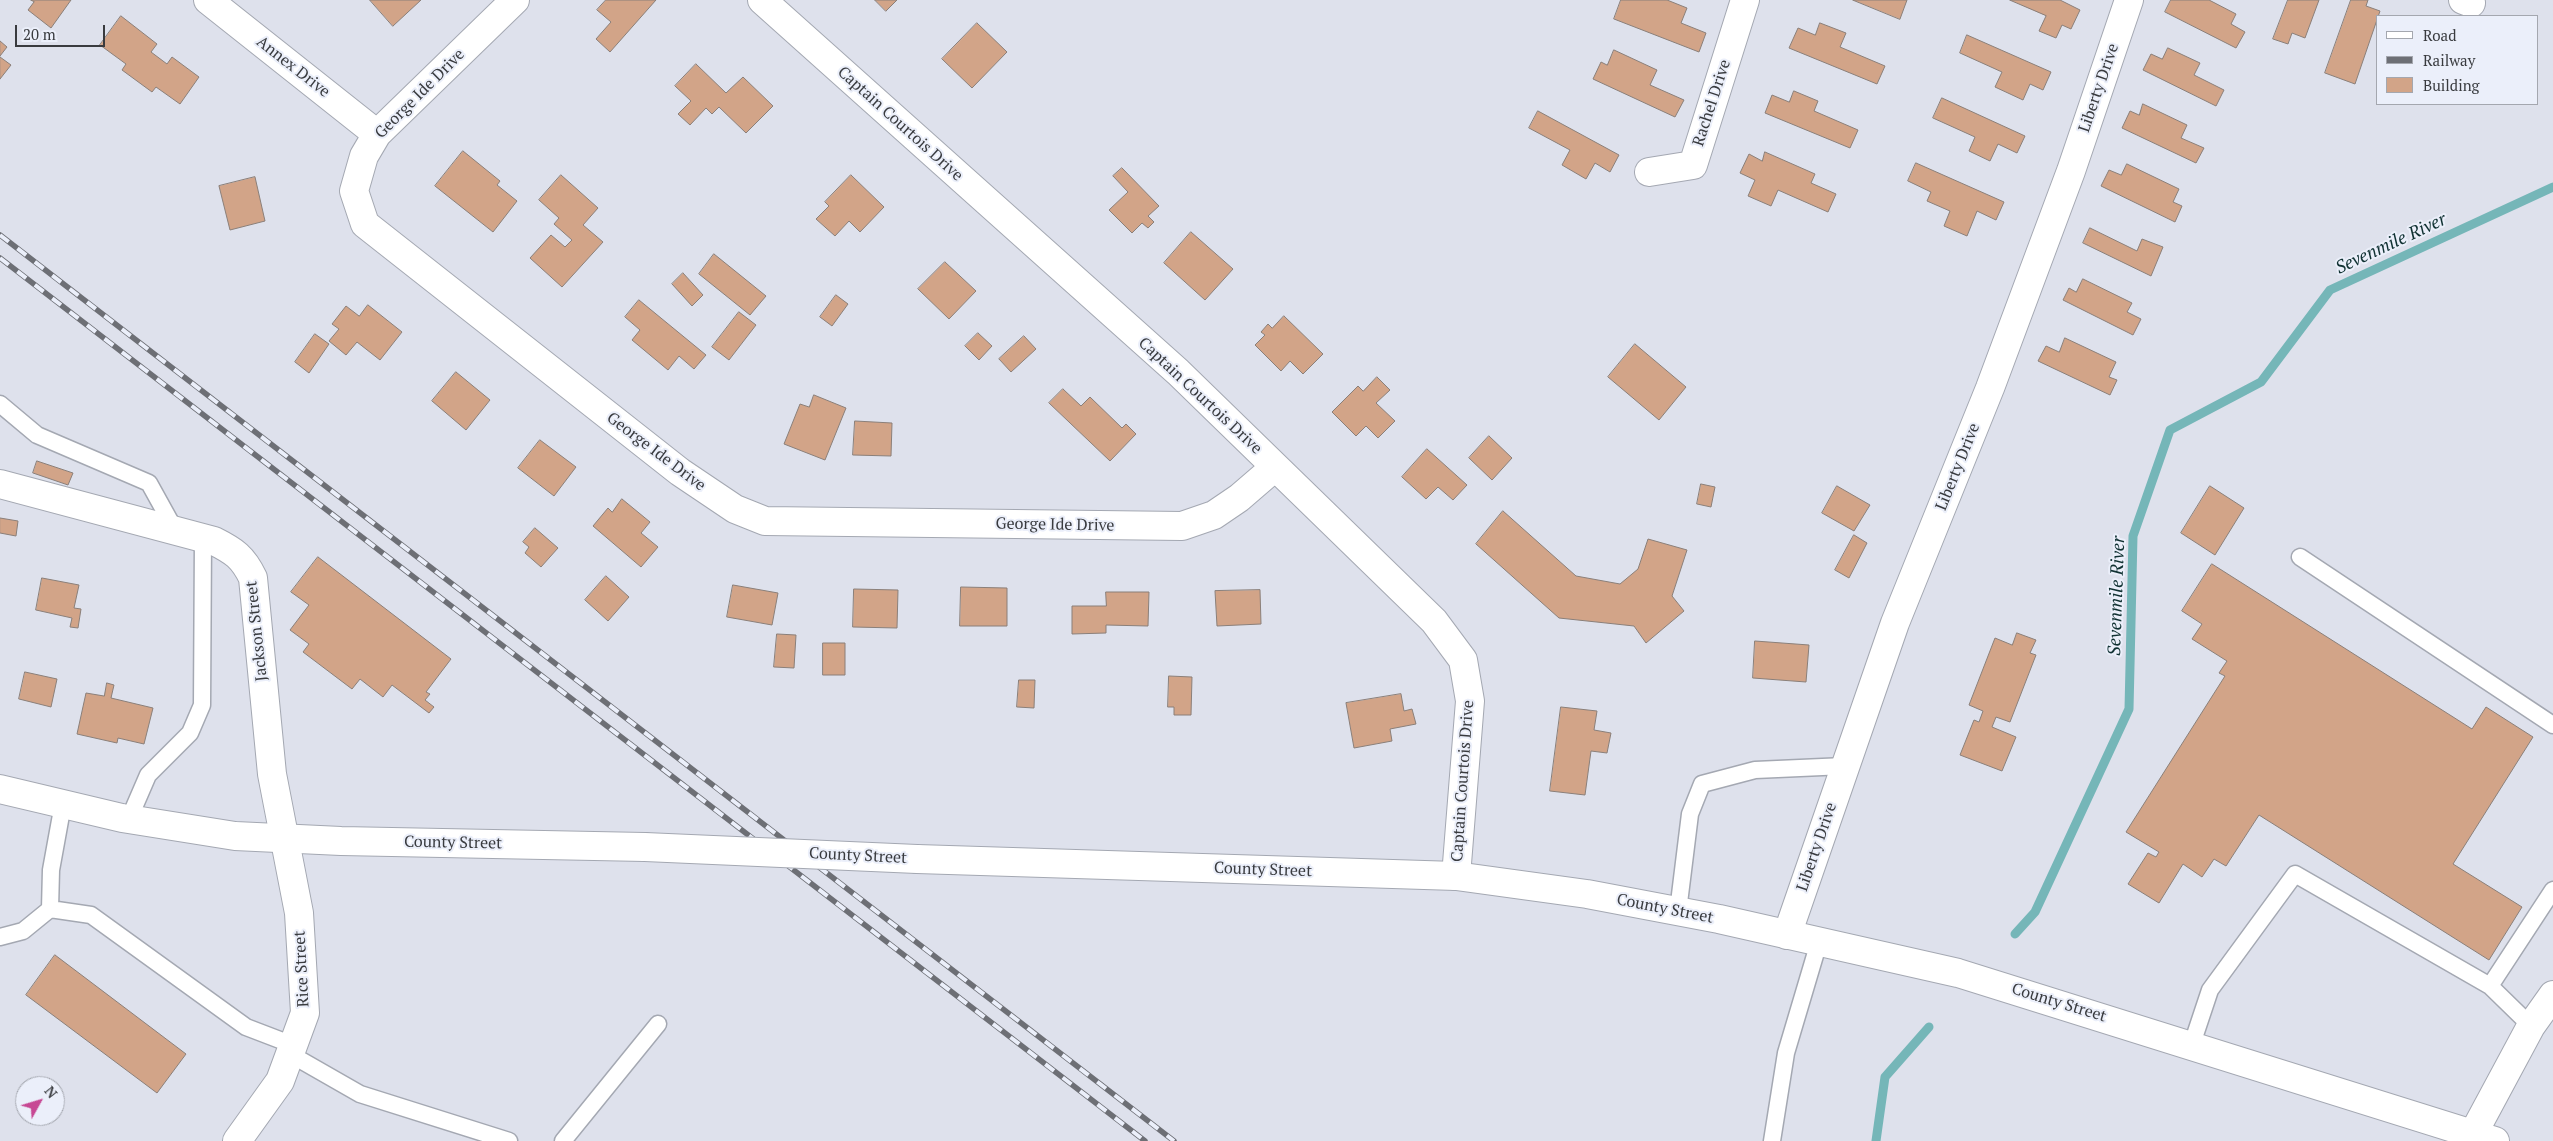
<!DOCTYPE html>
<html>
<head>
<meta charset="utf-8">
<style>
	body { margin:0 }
	#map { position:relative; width:2553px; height:1141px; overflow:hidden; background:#dee1ec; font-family:"PT Serif",serif }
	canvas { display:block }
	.legend { position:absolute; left:2376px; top:15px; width:162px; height:90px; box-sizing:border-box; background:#ebeffa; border:1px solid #a4a7af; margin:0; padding:6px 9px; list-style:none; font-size:15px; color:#393b3f }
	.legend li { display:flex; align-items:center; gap:10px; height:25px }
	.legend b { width:25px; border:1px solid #a4a7af }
	.north { position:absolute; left:15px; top:1076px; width:50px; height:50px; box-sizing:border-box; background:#ebeffa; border:1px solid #a4a7af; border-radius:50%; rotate:51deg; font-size:14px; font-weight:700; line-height:20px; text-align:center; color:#393b3f }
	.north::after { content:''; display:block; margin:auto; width:18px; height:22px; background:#c74894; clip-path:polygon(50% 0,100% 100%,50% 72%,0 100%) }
	.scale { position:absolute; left:15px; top:25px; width:90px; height:22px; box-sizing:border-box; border:2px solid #393b3f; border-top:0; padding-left:6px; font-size:15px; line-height:18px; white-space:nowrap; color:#393b3f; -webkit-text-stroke:4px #ebeffa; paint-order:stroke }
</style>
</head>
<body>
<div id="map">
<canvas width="2553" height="1141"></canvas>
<ul class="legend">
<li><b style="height:6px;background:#fff"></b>Road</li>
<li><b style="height:6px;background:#6d6f75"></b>Railway</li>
<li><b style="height:14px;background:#d2a488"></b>Building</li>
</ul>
<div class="north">N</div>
<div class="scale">20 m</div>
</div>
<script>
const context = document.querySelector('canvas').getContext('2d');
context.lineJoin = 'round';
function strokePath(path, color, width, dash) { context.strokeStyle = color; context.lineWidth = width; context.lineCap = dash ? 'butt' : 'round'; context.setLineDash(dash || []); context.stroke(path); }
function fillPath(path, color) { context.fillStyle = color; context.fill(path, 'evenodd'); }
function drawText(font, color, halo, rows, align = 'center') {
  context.font = font + ' "PT Serif",serif'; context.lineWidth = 4; context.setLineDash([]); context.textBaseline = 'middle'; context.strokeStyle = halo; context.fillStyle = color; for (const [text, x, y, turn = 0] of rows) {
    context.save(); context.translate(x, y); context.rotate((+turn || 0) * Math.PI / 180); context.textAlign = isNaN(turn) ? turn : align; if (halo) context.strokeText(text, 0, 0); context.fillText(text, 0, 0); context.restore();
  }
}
strokePath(new Path2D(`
	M 2015,934 L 2035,912 L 2129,709 L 2133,536 L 2170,430 L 2261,382 L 2330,290 L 2553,187
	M 1876,1141 L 1885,1077 L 1929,1027`), '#75b6b8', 9);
const building = new Path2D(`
	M 31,0 L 71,0 L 51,28 L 28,10 L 34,2 Z
	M 370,0 L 421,0 L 393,26 Z
	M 606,0 L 656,0 L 610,52 L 596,39 L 611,22 L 597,10 Z
	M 875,0 L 897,0 L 886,11 Z
	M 1621,0 L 1667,0 L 1687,8 L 1681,23 L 1706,33 L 1699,52 L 1614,19 Z
	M 1853,0 L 1907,0 L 1900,19 Z
	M 2010,0 L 2060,0 L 2080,10 L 2071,29 L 2062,25 L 2056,38 L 2039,31 L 2046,16 Z
	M 2171,0 L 2209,0 L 2236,14 L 2231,24 L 2245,32 L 2236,48 L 2165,12 Z
	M 2288,0 L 2319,0 L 2305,38 L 2292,33 L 2288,44 L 2273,39 Z
	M 2351,0 L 2368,0 L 2366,6 L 2380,11 L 2355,84 L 2325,73 Z
	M 121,16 L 157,44 L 151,52 L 167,64 L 172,57 L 199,77 L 180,104 L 156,87 L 152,92 L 122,70 L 126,64 L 100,45 Z
	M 977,23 L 1007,52 L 972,88 L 942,59 Z
	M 1820,23 L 1846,33 L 1840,47 L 1885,66 L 1877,84 L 1789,48 L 1798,28 L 1815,35 Z
	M 1967,35 L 2051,72 L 2043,90 L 2030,84 L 2023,100 L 1995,87 L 2002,72 L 1960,53 Z
	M 0,41 L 7,47 L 0,56 Z
	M 2168,48 L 2200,63 L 2194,75 L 2224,90 L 2216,106 L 2143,70 L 2151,54 L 2162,59 Z
	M 1614,50 L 1657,70 L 1650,85 L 1684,100 L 1675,117 L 1593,79 L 1601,62 L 1607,65 Z
	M 0,57 L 11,65 L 0,79 Z
	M 696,64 L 726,93 L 743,77 L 773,106 L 746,133 L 719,107 L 712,114 L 706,108 L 690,125 L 678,114 L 691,101 L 675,86 Z
	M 1794,91 L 1818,101 L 1814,111 L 1858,130 L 1850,148 L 1765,113 L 1772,95 L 1789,102 Z
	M 1942,98 L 2025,136 L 2017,153 L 1998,144 L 1990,161 L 1969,151 L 1975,137 L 1933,118 Z
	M 2143,104 L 2187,125 L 2181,138 L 2204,148 L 2196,163 L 2122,128 L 2130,111 L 2139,115 Z
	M 1538,111 L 1619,155 L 1610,172 L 1595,163 L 1586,179 L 1562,165 L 1570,150 L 1529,128 Z
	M 463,151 L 500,181 L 497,185 L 517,201 L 493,232 L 435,186 Z
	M 1765,152 L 1815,174 L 1811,183 L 1836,194 L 1828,212 L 1778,190 L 1771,206 L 1748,196 L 1755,180 L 1740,173 L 1749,154 L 1762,161 Z
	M 1916,163 L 2004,202 L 1996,220 L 1977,211 L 1967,236 L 1944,226 L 1950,211 L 1927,201 L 1931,192 L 1908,181 Z
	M 2127,164 L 2179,189 L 2173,202 L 2182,206 L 2175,222 L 2101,186 L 2109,170 L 2121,175 Z
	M 1122,168 L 1159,206 L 1148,216 L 1154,222 L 1148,228 L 1142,223 L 1132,233 L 1109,210 L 1128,192 L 1113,176 Z
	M 561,175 L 598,208 L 583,225 L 603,242 L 562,287 L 530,258 L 551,235 L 565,247 L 572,240 L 554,224 L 559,218 L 539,200 Z
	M 851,175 L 884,207 L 860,232 L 849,221 L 835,236 L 816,219 L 829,206 L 825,202 Z
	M 255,177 L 265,221 L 230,230 L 219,186 Z
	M 2090,228 L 2137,251 L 2142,239 L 2163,247 L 2151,276 L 2083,243 Z
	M 1191,232 L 1233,269 L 1205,300 L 1164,263 Z
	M 714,254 L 766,296 L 750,315 L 699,274 Z
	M 945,262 L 976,291 L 949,319 L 918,289 Z
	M 683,273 L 703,295 L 692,306 L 672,284 Z
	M 2083,279 L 2132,303 L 2127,312 L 2141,319 L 2133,335 L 2063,300 L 2069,288 L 2076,292 Z
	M 836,295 L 848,304 L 832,326 L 820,317 Z
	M 639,300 L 706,355 L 694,369 L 679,356 L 668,370 L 632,340 L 640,330 L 625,317 Z
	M 368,305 L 402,332 L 380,360 L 357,342 L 346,355 L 329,341 L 339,329 L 332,324 L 346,306 L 359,316 Z
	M 739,312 L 756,325 L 729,360 L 712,347 Z
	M 1284,316 L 1323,354 L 1303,374 L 1290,361 L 1281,371 L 1255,345 L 1265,335 L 1261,332 L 1268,324 L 1272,328 Z
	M 978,333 L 992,346 L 979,360 L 965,346 Z
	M 315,334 L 329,344 L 309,373 L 295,362 Z
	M 1024,336 L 1036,349 L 1011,372 L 999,359 Z
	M 2065,338 L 2116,362 L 2109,377 L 2117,380 L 2110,395 L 2038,361 L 2046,346 L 2059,352 Z
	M 1635,344 L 1686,387 L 1659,420 L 1608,377 Z
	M 456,372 L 490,400 L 466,430 L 432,401 Z
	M 1377,377 L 1390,390 L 1376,403 L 1395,421 L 1378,438 L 1366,426 L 1356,436 L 1332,412 L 1358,386 L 1363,391 Z
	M 1063,389 L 1081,406 L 1090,397 L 1122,428 L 1126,424 L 1136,434 L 1110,461 L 1049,403 Z
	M 814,395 L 846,408 L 825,460 L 784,444 L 800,404 L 809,407 Z
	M 855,421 L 892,423 L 891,456 L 853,455 Z
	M 1489,436 L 1512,458 L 1492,480 L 1469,458 Z
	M 540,440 L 576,467 L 554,496 L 518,468 Z
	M 1427,449 L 1467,485 L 1453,500 L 1438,487 L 1426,499 L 1402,477 Z
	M 37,461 L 73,473 L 68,485 L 33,473 Z
	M 1701,484 L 1715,487 L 1711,507 L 1697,504 Z
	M 1837,486 L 1870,505 L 1854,531 L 1822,513 Z
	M 2210,486 L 2244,508 L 2215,555 L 2181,533 Z
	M 622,499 L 650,522 L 641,533 L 658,547 L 641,567 L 593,526 L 608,508 L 612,512 Z
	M 1503,511 L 1576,576 L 1620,584 L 1638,569 L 1648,539 L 1687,550 L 1672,596 L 1684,611 L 1646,643 L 1634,626 L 1559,618 L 1476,544 Z
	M 0,518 L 18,521 L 16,536 L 0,533 Z
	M 535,528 L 558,548 L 541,567 L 525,553 L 529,547 L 523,542 Z
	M 1854,535 L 1867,543 L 1849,578 L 1835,570 Z
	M 318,557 L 451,659 L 426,692 L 430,694 L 425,700 L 434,707 L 429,713 L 392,685 L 383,697 L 360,679 L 352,689 L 303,652 L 309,644 L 290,630 L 309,605 L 291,592 Z
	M 2212,564 L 2472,729 L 2486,707 L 2533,737 L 2453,864 L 2522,907 L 2489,960 L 2259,815 L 2226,866 L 2214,859 L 2202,877 L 2183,864 L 2159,903 L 2128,884 L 2148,853 L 2156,857 L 2159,852 L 2126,832 L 2225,676 L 2219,673 L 2227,661 L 2192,639 L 2202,624 L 2182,611 Z
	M 606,576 L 629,597 L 608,621 L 585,600 Z
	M 42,578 L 79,585 L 74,608 L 81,609 L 78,628 L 70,627 L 72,618 L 36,610 Z
	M 733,585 L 778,593 L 772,625 L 727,617 Z
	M 961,587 L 1007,588 L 1007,626 L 960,626 Z
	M 854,589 L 898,590 L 897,628 L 853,627 Z
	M 1260,590 L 1261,624 L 1217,626 L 1215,591 Z
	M 1106,592 L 1149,592 L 1148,626 L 1106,625 L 1106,633 L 1072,634 L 1072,606 L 1106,606 Z
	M 2017,633 L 2036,640 L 2030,653 L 2036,655 L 2010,722 L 1996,717 L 1992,727 L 2016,737 L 2002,771 L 1960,755 L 1974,720 L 1979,722 L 1983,711 L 1969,705 L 1995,638 L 2012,645 Z
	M 777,634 L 796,635 L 794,668 L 774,667 Z
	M 1755,641 L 1809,645 L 1806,682 L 1753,678 Z
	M 823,643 L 845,643 L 845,675 L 823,675 Z
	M 25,672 L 57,679 L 51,707 L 19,699 Z
	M 1169,676 L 1192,677 L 1191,715 L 1174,715 L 1174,707 L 1168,707 Z
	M 1019,680 L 1035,680 L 1034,708 L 1017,707 Z
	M 107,683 L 114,685 L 111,698 L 153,708 L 144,744 L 118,738 L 117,743 L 77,734 L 86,693 L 104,696 Z
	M 1401,694 L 1404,711 L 1412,709 L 1416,724 L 1390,729 L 1392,741 L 1354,748 L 1346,703 Z
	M 1561,707 L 1597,711 L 1594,730 L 1611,733 L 1607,753 L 1591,751 L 1585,795 L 1550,791 Z
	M 55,955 L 186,1054 L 157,1093 L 26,995 Z`);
fillPath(building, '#d2a488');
strokePath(building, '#8a7f79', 1);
const lane = new Path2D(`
	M 0,404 L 37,435 L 149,483 L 175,530
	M 2300,557 L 2553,725
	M 129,819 L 148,775 L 190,733 L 202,705 L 203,538
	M 50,909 L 51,870 L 63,804
	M 1678,911 L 1690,814 L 1702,784 L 1755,770 L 1845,766
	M 0,937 L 23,931 L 50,909 L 91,915 L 246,1027 L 293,1045
	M 2490,986 L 2553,890
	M 2192,1044 L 2210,990 L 2295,874 L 2490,986 L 2531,1026
	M 290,1054 L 360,1094 L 509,1141
	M 563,1141 L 658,1024
	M 1772,1141 L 1786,1053 L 1819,942`);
const street = new Path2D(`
	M 208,0 L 377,134
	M 515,0 L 377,134 L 364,156 L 354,191 L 365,224 L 680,472 L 735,509 L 765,521 L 1182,526 L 1214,515 L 1239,498 L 1275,467
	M 762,0 L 1178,372 L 1434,621 L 1463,660 L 1470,701 L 1456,876
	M 2463,0 L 2471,3
	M 1649,172 L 1693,165 L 1745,0
	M 0,484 L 214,541 C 234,551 243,557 253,578 L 272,774 L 299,913 L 305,1013 L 280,1081 L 237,1141
	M 1787,935 L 1895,623 L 1990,388 L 2071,171 L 2129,0
	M 2473,1134 L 2531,1026 L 2553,995`);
const secondary = new Path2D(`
	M 0,789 L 122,818 L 235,836 L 341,841 L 645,847
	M 917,859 L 1456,876 L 1587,894 L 1719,919 L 1958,973 L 2495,1141`);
strokePath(lane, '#a4a8b2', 19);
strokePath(street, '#a4a8b2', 30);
strokePath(secondary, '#a4a8b2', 30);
strokePath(lane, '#fff', 16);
strokePath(street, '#fff', 28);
strokePath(secondary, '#fff', 28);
const rail = new Path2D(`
	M 0,235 L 1174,1141
	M 0,258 L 1145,1141`);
strokePath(rail, '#6d6f75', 5.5);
strokePath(rail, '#ebeffa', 4, [11]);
const secondaryBridge = new Path2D(`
	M 645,847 L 917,859`);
strokePath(secondaryBridge, '#a4a8b2', 30, []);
strokePath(secondaryBridge, '#fff', 28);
drawText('16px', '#393b3f', '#ebeffa', [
	["Annex Drive",293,67,38],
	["Liberty Drive",2099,88,-71],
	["George Ide Drive",420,94,-45],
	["Rachel Drive",1712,103,-72],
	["Captain Courtois Drive",900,124,42],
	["Captain Courtois Drive",1200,396,43],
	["George Ide Drive",656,452,37],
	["Liberty Drive",1958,467,-68],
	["George Ide Drive",1055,525,1],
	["Jackson Street",257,631,-96],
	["Captain Courtois Drive",1463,781,-86],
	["County Street",453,843,1],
	["Liberty Drive",1817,847,-71],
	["County Street",858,856,3],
	["County Street",1263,870,2],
	["County Street",1665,909,11],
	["Rice Street",302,969,-93],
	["County Street",2059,1003,17]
]);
drawText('italic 18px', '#103132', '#ebeffa', [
	["Sevenmile River",2391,244,-25],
	["Sevenmile River",2117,596,-88]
]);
</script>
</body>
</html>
